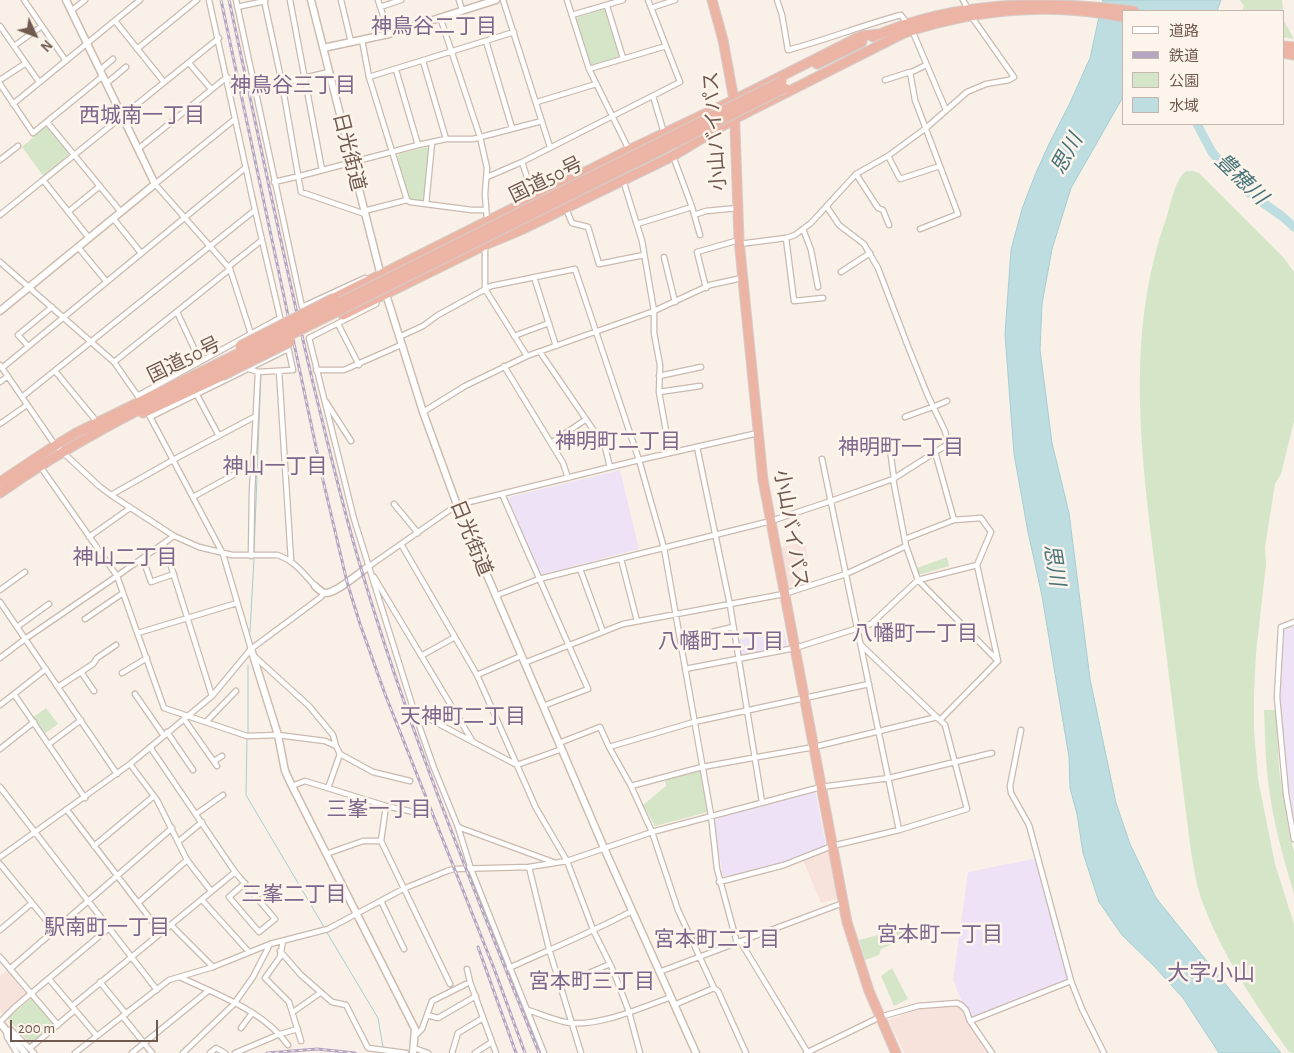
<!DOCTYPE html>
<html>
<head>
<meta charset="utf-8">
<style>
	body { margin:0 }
	#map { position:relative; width:1294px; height:1053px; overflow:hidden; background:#f9f1e7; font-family:"Alegreya Sans","Noto Sans JP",sans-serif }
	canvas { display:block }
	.legend { position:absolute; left:1122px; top:10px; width:162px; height:115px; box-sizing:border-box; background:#fdf5ec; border:1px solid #c5b7ad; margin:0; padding:6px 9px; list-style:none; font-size:15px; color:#70594e }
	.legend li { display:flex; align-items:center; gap:10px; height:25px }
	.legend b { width:25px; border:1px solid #c5b7ad }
	.north { position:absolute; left:10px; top:10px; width:50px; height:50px; -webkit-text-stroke:4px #fdf5ec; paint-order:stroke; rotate:133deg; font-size:14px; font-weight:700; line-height:20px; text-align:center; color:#70594e }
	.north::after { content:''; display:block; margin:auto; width:18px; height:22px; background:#70594e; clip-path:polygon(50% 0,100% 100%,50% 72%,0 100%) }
	.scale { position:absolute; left:10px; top:1020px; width:148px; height:22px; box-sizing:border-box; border:2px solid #70594e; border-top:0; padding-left:6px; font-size:15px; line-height:18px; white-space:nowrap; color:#70594e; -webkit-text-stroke:4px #fdf5ec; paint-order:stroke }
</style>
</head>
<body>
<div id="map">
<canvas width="1294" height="1053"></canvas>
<ul class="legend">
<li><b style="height:6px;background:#fff"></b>道路</li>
<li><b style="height:6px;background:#b4a6c2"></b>鉄道</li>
<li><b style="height:14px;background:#d5e5c7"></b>公園</li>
<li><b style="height:14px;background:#bedde1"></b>水域</li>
</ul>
<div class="north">N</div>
<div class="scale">200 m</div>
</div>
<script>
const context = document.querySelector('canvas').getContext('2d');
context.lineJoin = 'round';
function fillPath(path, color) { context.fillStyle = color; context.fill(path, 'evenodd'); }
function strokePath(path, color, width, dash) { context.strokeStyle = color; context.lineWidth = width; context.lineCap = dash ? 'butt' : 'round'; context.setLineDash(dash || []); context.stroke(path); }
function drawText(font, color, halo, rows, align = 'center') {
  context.font = font + ' "Alegreya Sans","Noto Sans JP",sans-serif'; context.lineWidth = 5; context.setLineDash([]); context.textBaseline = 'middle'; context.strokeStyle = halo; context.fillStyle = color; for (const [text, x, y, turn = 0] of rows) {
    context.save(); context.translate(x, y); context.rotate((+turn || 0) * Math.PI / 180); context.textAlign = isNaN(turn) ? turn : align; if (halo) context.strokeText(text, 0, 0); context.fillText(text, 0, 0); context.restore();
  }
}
fillPath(new Path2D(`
	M 805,542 L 809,566 L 798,570 L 801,584 L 789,588 L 781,547 Z
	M 828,850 L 837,899 L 821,903 L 803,860 Z
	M 7,970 L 27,995 L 3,1015 L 0,1011 L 0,976 Z
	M 958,1006 L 964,1013 L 987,1053 L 904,1053 L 888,1020 L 923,1007 Z`), '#f8e3dc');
fillPath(new Path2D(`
	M 620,470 L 639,549 L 541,575 L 508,499 L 510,497 Z
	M 1294,626 L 1294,825 L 1287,776 L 1279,689 L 1283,632 L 1285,629 Z
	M 784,630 L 787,647 L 740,656 L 737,640 Z
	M 814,792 L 816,794 L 826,846 L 781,864 L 723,877 L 714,822 L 718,818 Z
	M 1038,858 L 1072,977 L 970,1021 L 953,980 L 968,872 Z`), '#eee3f6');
fillPath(new Path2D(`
	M 1240,0 L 1282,0 L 1284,21 L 1294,39 L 1283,37 L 1283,11 L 1242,11 L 1244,6 Z
	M 606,8 L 621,57 L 590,66 L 575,18 Z
	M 45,127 L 50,128 L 70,153 L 44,177 L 22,147 Z
	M 427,147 L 430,150 L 424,201 L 411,200 L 408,196 L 397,157 L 399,154 Z
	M 1186,171 L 1193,171 L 1199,173 L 1283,257 L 1294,272 L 1294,421 L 1281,474 L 1275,484 L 1265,547 L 1266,564 L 1256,653 L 1254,693 L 1254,730 L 1258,779 L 1275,864 L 1294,924 L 1294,1053 L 1289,1052 C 1255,1004 1221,954 1201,898 C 1196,883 1194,868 1191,852 C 1180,767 1170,682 1159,597 C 1143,469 1122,340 1167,216 C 1171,202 1175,180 1186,171 Z
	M 947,557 L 949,566 L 922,574 L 919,574 L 917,568 Z
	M 46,708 L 58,724 L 44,734 L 32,718 Z
	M 1264,710 L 1276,710 L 1279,769 L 1288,826 L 1294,852 L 1294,894 C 1282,854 1271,814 1267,772 C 1265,752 1265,731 1264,710 Z
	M 700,770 L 708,812 L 655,826 L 643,805 L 666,786 L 665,780 Z
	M 903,931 L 904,936 L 898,942 L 881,949 L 879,955 L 865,960 L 859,940 L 882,934 Z
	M 892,968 L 908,999 L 894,1006 L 881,976 Z
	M 33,997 L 55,1024 L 31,1045 L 8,1018 Z`), '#d5e5c7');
const water = new Path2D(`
	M 1103,0 L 1221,0 L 1217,11 L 1123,11 L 1123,97 L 1071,188 L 1052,249 L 1042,304 L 1040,350 L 1052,443 L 1069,513 L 1090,679 L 1116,803 L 1130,844 L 1156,898 L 1281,1053 L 1219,1053 L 1183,998 L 1154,966 L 1122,935 L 1099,902 L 1083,853 L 1077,814 L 1070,788 L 1069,757 L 1042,596 L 1028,532 L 1014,454 L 1005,334 L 1011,250 L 1022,209 L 1035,175 L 1049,144 L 1070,103 L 1090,58 Z`);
fillPath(water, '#bedde1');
strokePath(water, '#a5cdd1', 1);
strokePath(new Path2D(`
	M 254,554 L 261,373
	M 250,632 L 254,558
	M 248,733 L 248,665
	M 247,737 L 246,795 L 324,927
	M 326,931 L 378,1018 L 383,1047`), '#a5cdd1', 1);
strokePath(new Path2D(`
	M 1197,124 L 1212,152 L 1233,177 L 1248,192 L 1283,217 L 1294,227`), '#bedde1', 9);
const street = new Path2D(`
	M 24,0 L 66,61
	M 209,0 L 255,210 L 282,326
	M 236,0 L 302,307 L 365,278 L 369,279
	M 264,0 L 282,83 L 329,72
	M 290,0 L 322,170
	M 341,0 L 351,42
	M 378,0 L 389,34
	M 459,0 L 462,10
	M 503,0 L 550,147
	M 567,0 L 589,69 L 629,150
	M 777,0 L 782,15 L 788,50 C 826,40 863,25 901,15 L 907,23
	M 963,0 L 968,9
	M 607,6 L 623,58
	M 237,7 L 265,1
	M 380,7 L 401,0
	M 651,8 L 675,0
	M 71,11 L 85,0
	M 572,15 L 623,0
	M 440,17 L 480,137 L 487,168 L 485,194 L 487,221
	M 115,21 L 164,82
	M 0,26 L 39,82
	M 912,30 L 946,110
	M 362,40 L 369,77 L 407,200
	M 486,41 L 512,128
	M 14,46 L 42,26
	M 137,49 L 197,0
	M 423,61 L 446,139
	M 189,63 L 211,89
	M 589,69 L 666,46
	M 100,70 L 113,59
	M 396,70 L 418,145
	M 910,73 L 926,65
	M 369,77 L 514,32
	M 0,80 L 26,63
	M 885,80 L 910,72 L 915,100 L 958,214 L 920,229
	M 107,83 L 126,67
	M 0,84 L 33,133 L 103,76
	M 254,89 L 282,83 L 301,192 L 365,214
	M 653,96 L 664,133
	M 537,102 L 596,84
	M 13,104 L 140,0
	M 235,119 L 155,184 L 230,269 L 251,334
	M 47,122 L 121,212
	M 138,149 L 227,77
	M 888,156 L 900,179 L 940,166
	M 0,160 L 18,146
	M 522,162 L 534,198
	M 856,174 L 878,208 L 883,210 L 889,225
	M 487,177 L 522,162 L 680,82 L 648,0
	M 43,180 L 89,238
	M 623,180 L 642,241 L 654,311 L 654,333 L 660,365 L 659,392 L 670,453
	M 274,182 L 300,176 L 418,145 L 446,139 L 473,139 L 542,121
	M 426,204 L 432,143
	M 692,207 L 700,235
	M 566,209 L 572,223 L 588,227 L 599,264 L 644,255
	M 364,211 L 407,200 L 410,202 L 472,210 L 485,210
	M 68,212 L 100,186
	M 0,215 L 219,38
	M 694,215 L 706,211 L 738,208
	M 113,218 L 141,253
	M 637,224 L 692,207 L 673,156
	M 803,229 L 811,250 L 818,287
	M 786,238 L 794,301 L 823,298
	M 739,244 L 786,238 L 795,235 L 811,223 L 856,174 L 888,156 L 926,128 L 967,92 L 986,84 L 1009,80 L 1014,77 L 971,16
	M 485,245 L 485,289 L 527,356
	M 78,247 L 106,281
	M 664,257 L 675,302
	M 0,262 L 114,362 L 142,402
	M 228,267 L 262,240
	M 841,272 L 870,253
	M 534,277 L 556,346
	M 706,288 L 697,252 L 739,240
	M 377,299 L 376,304 L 309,338 L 354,519 L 414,711 L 434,768 L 458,827 L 471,869 L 544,1053
	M 177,312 L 200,361
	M 338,324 L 359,365
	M 514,336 L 549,323
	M 399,337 L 423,326 L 438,315 L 491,286 L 575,269 L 639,460 L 664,548 L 711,815 L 717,869 L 737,943
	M 28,346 L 18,335 L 52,307
	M 540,352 L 605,447 L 610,467
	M 114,362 L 230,269
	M 0,365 L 55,445 L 99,486 L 111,495 L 174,536 L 199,547 L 232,555 L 277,555 C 294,560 303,573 315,586
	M 504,366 L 563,463 L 568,478
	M 2,368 L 245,168
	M 249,369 L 258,372 L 293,370 L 287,343
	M 316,370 L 344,370 L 401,345
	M 55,371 L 97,422
	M 279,371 L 291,560
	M 659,376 L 701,367
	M 0,382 L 8,376
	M 659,392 L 700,386
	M 139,395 L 280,318
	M 197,395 L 219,436
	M 22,397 L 255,210
	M 326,402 L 351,441
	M 147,411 L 223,554 L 251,649
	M 423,412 L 465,386 L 527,356 L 654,311 L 710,285 L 742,278
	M 150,417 L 288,349
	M 905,417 C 919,411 933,408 947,401
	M 0,424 L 27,405
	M 551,443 L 585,420
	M 697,447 L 730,605 L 762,802
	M 890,449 L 894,479
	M 935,452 L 954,520
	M 822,459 L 899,830
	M 40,466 L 117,576 L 164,708 L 247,736 L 278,735 L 325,741 L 336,746 L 340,754 L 328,788
	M 893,479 L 906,546 L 918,580 L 997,660
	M 502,494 L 588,689 L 543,706
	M 111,495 L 173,460 L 256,416
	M 193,497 L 235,474
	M 394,504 L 418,533
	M 89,537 L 130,508
	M 905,539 L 954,520 L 981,518 L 991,532 L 977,565 L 998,661
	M 164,544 L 212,696
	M 401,544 L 477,675 L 536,808 L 567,861 L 594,932 L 612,968 L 621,991 L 629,1012 L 640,1053
	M 251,556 L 252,493 L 258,372
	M 143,559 L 151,582 L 174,574
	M 621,559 L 637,621
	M 368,567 L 457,505 L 639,460 L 758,433
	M 580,569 L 603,632
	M 374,577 L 473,742
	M 0,590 L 25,572
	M 495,596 L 539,579 L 771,521 L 831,501 L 893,479 L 948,444 L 945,431 L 928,396 L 909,349 L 878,268 L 864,244 L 839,225 L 827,207
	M 0,602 L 117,774
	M 85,619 L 123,593
	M 1294,622 L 1281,627 L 1277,697 L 1286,794 L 1294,839
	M 17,627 L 49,604
	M 138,633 L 237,603
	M 695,636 L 733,627
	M 254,656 L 309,706 L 333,735 L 336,746
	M 421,656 L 455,637
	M 0,658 L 25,639 L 117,576 L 174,536
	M 524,663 L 623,624 L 784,594 L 846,574 L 906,546
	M 685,669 L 795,648 L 871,624 L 918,580 L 977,565
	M 81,672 L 94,691
	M 122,673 L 147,658
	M 477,675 L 521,656
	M 58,687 L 93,664 L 97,658 L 116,645
	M 14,694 L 85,798
	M 135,694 L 164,736
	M 0,705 L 46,669
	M 414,711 L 517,765 L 562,749
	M 184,719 L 217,766
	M 940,720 L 998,661
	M 206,722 L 236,691
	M 1021,730 L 1010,786 L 1011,793 L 1029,825 L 1071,981 L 1082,1009 L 1104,1053
	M 167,732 L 193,770
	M 559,743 L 600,727 L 609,747 L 631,786 L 652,832 L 678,910 L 714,988 L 718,991 L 746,1053
	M 49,744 L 81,720
	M 150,747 L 235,872 L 275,919 L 259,932 L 229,897 L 245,883
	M 609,747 L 694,722 L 869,684
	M 0,749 L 34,722
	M 340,754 L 373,772 L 410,781
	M 214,761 L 222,756
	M 130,764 L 157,800 L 187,860 L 211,891
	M 292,786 L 305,781 L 386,806 L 414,812
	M 631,786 L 702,767 L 814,747 L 937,717
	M 0,787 L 109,928 L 15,1007 L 0,1022
	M 386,806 L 381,841 L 450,984
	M 67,810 L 161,933
	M 196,814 L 223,795
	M 458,827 L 553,862
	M 178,842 L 202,822
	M 94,846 L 154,796
	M 326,854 L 363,841 L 381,841
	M 0,857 L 130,764 L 212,696 L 251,649 L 321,597 L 324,593
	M 0,864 L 55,931
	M 529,867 L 549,949 L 581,1053
	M 719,882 L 784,865 L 832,846 L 899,830 L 967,809 L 945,725 L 861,645
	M 202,900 L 249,952
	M 381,901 L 404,949
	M 138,903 L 187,860
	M 171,925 L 213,967
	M 109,928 L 157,990
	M 0,930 L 32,903
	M 283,941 L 280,957 L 265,978 L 289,1002 L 301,1041
	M 740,941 L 808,1053
	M 280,951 L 301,975 L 332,1002 L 346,1005 L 368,1048 L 406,1053
	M 0,957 L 58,1025
	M 509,968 C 551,949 592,932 632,911
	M 10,969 L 172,828
	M 467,969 L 470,982 L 496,1053
	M 659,972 L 843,903
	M 180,977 C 217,995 263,1010 288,1045
	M 49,979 L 97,1036
	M 100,982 L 126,1014
	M 561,985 L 610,964
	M 674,1005 L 714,988
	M 72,1006 L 235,872
	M 528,1010 C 540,1014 552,1019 565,1022 C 594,1029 643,1007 671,997
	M 293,1012 L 320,993
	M 427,1015 L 438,1018 L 476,996
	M 123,1017 L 152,1053
	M 970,1021 L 1071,981
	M 241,1028 L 252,1013
	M 416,1035 L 422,1029 L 432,1001 L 466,984
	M 30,1048 L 75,1010
	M 414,1048 L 428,1053
	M 17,1053 L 7,1037 L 6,1030 L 11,1030 L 34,1053
	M 75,1053 L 169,980 L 213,967 L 270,944 L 328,929 L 403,889 L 447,871 L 454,869 L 529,867 L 567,861 L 652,832 L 821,787 L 889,778 L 992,753
	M 132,1053 L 208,991
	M 183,1053 L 234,1004 L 253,977 L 270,944
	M 210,1053 L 216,1048 L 225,1053
	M 235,1053 L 280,1034 L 298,1029
	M 452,1053 L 458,1033 L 483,1018
	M 475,1053 L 492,1042
	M 806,1053 L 880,1017 L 918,1006 L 957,1003 L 961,1005 L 966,1010 L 970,1021 L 992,1053`);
const secondary = new Path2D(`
	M 311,0 L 381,276
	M 323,48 L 389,34 L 496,0
	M 385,291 L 423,412 L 457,505 L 604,848 L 696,1053
	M 0,311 L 155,184 L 66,0
	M 315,586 C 318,589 321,592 325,593 C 335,594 359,573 368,567
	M 251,649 L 278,735 L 285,771 L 292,786 L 415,1029 L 413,1053
	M 0,1023 L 25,1053`);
const highway = new Path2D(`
	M 712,0 L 723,40 L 734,100 L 739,240 L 763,480 L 847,922 L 869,991 L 896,1053
	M 901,34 C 974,9 1048,2 1123,17
	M 873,37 C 955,0 1047,0 1134,11
	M 1283,46 L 1294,47
	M 1283,53 L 1294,55
	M 817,64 L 862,42
	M 334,298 L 629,150 L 734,100 L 845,44 L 861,36 L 878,34
	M 343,315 L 485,245 L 521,230 L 673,156 L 734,119 L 906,32
	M 143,413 L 222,376
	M 0,482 L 48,450 L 76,433 L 217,364
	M 0,493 C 69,444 144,406 220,370`);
strokePath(street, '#cab9ae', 7);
strokePath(secondary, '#cebbaf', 9);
strokePath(highway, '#d4cdca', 11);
strokePath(street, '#fff', 4.5);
strokePath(secondary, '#fff', 6);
strokePath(highway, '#ecb4a5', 9);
const rail = new Path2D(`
	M 221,0 L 323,480 L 347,582 L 360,624 L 385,694 L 495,971 L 525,1053
	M 229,0 C 257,128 283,256 313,383 C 328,444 342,505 360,565 C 409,732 475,892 539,1053
	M 478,947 L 516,1053
	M 267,1053 L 317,1049 L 355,1053`);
strokePath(rail, '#b4a6c2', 3);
strokePath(rail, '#fdf5ec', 1, [4]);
const highwayBridge = new Path2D(`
	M 240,346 L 334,298
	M 217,364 L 782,81
	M 220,370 L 785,88
	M 222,376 L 290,342`);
strokePath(highwayBridge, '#d4cdca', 11, []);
strokePath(highwayBridge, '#ecb4a5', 9);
drawText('20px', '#70594e', '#fdf5ec', [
	["小山バイパス",715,131,-94],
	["日光街道",349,152,76],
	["国道50号",546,180,-26],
	["国道50号",184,360,-26],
	["小山バイパス",791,529,80],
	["日光街道",471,538,68]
]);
drawText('21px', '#7d668c', '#fdf5ec', [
	["神鳥谷二丁目",434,27],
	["神鳥谷三丁目",293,86],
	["西城南一丁目",142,116],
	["神明町二丁目",618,442],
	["神明町一丁目",901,448],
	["神山一丁目",275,467],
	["神山二丁目",125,558],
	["八幡町一丁目",915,634],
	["八幡町二丁目",721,642],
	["天神町二丁目",463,717],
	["三峯一丁目",379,810],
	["三峯二丁目",294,895],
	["駅南町一丁目",107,928],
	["宮本町一丁目",940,935],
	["宮本町二丁目",717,940],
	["宮本町三丁目",592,982]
]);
drawText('italic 21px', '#47747a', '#fdf5ec', [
	["思川",1067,154,-61],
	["豊穂川",1241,179,44],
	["思川",1054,565,81]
]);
drawText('22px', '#7d668c', '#fdf5ec', [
	["大字小山",1211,973]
]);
</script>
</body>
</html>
